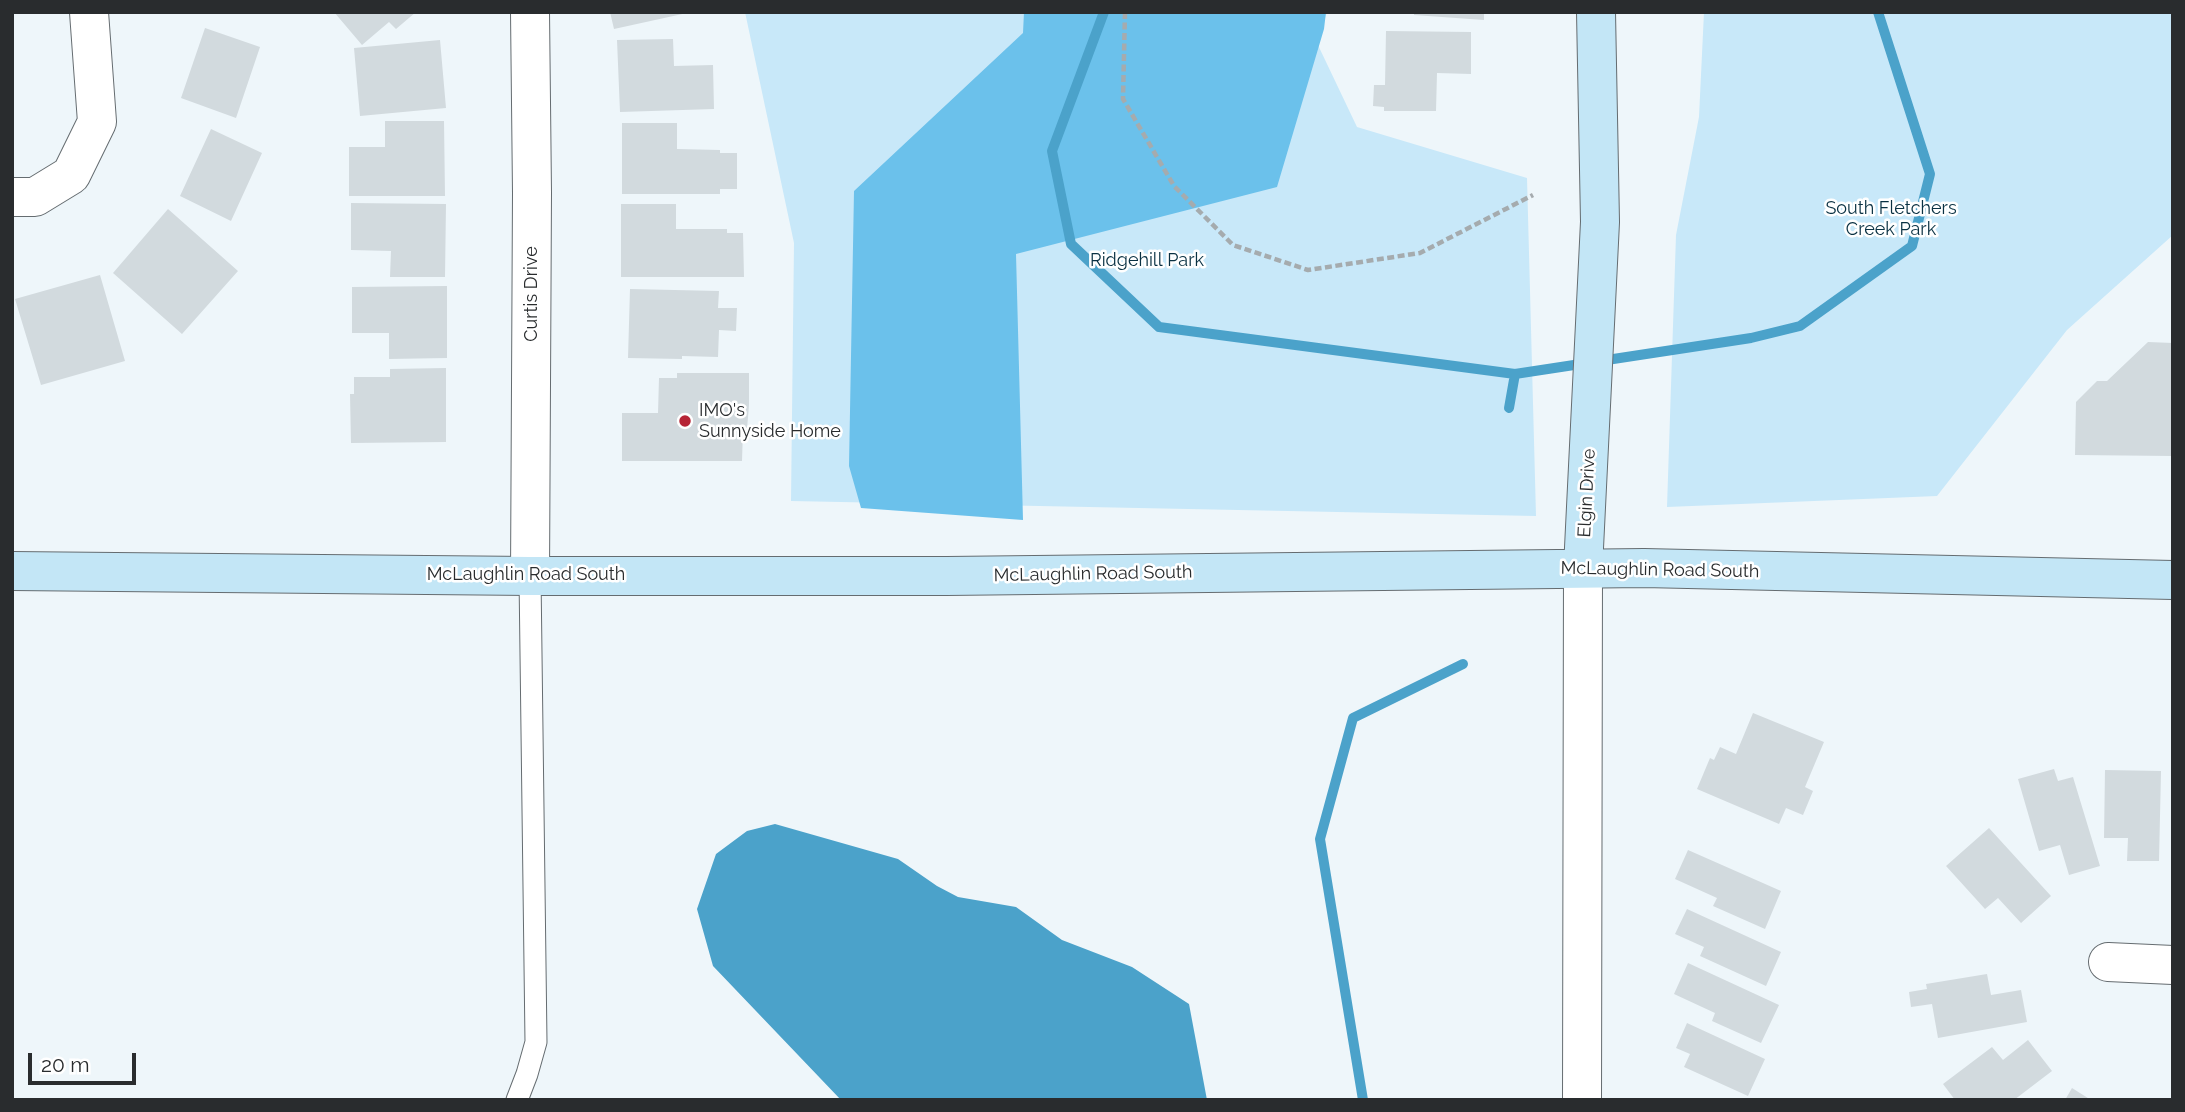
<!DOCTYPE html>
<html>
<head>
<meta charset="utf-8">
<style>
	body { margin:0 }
	#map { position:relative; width:2185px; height:1112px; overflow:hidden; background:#eef6fa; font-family:Raleway,sans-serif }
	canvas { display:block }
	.frame { position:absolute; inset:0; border:14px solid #292c2e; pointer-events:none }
	.scale { position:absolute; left:28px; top:1053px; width:108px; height:32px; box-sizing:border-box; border:4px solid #292c2e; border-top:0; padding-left:9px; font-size:21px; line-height:24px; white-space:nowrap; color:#292c2e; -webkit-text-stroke:5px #fff; paint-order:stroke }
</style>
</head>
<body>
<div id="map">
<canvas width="2185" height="1112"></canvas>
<div class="frame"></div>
<div class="scale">20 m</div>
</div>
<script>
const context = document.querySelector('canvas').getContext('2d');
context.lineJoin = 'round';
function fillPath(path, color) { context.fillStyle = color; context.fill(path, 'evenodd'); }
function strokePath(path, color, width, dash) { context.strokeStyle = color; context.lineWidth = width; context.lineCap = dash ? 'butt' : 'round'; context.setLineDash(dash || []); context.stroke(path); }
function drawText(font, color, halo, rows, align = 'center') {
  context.font = font + ' Raleway,sans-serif'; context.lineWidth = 5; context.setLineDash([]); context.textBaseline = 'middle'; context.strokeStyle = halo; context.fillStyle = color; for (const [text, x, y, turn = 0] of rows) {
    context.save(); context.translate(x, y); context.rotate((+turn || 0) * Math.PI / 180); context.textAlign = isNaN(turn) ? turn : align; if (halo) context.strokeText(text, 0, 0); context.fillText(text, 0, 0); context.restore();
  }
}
fillPath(new Path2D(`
	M 745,12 L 1327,12 L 1317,43 L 1357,127 L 1527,178 L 1536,516 L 791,501 L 794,243 Z
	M 1704,12 L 2173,12 L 2173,235 L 2067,330 L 1937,496 L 1667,507 L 1676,235 L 1699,117 Z`), '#c8e8f9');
fillPath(new Path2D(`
	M 1024,12 L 1326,12 L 1324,29 L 1277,187 L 1016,254 L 1023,520 L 861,508 L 849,466 L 854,191 L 1023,33 Z`), '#6bc1eb');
fillPath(new Path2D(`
	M 775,824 L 898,859 L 937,886 L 958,897 L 1016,907 L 1062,940 L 1132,967 L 1189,1004 L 1207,1100 L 841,1100 L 713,966 L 697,909 L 716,854 L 747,831 Z`), '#4ba2ca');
strokePath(new Path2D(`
	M 1104,12 L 1052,151 L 1071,244 L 1159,327 L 1515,374 L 1751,338 L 1800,326 L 1912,246 L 1930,174 L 1878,12
	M 1509,408 L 1515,374
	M 1363,1100 L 1320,839 L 1353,718 L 1463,664`), '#4ba2ca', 10);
fillPath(new Path2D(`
	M 334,12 L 416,12 L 396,29 L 389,22 L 362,45 Z
	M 610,12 L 687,12 L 687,13 L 614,29 Z
	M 1414,12 L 1484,12 L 1484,20 L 1414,15 Z
	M 205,28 L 260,47 L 236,118 L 181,98 Z
	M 1386,31 L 1471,32 L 1471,74 L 1437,73 L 1436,111 L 1384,111 L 1384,107 L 1373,106 L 1374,85 L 1385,85 Z
	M 673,39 L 674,66 L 713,65 L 714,109 L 620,112 L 617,40 Z
	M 440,40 L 446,108 L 360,116 L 354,48 Z
	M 385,121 L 444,121 L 445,196 L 349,196 L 349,147 L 385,147 Z
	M 622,123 L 677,123 L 677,149 L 720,150 L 720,153 L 737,153 L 737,189 L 720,189 L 720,194 L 622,194 Z
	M 211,129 L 262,153 L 231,221 L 180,196 Z
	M 351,203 L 446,204 L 445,277 L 390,277 L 391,251 L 351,250 Z
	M 621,204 L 676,204 L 676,229 L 727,229 L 727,233 L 743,233 L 744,277 L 621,277 Z
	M 168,209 L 238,271 L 182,334 L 113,273 Z
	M 100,275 L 125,361 L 41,385 L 15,299 Z
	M 447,286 L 447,358 L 389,359 L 389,333 L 352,333 L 352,287 Z
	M 630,289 L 719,291 L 718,308 L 737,308 L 736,331 L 719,330 L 718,357 L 682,356 L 682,359 L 628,358 Z
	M 2148,342 L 2173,343 L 2173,456 L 2075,455 L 2076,402 L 2097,381 L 2107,381 Z
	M 446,368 L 446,442 L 351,443 L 350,394 L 354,394 L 354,377 L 390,377 L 390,369 Z
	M 677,373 L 749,373 L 749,405 L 747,429 L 743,429 L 742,461 L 622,461 L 622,413 L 658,413 L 659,378 L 677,378 Z
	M 1753,713 L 1824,742 L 1805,787 L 1813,791 L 1803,815 L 1786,808 L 1779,824 L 1697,789 L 1710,758 L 1714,760 L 1720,747 L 1736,754 Z
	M 2054,769 L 2058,781 L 2073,777 L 2100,866 L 2069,875 L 2060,845 L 2039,851 L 2018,779 Z
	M 2105,770 L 2161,771 L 2159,861 L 2127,861 L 2128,838 L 2104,838 Z
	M 1989,828 L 2051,896 L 2021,923 L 1998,898 L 1985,909 L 1946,866 Z
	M 1688,850 L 1781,891 L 1765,929 L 1713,906 L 1717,898 L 1675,879 Z
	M 1687,909 L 1781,952 L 1766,986 L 1700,956 L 1704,947 L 1675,934 Z
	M 1688,963 L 1779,1005 L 1761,1043 L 1712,1021 L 1715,1013 L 1674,994 Z
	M 1987,974 L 1991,995 L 2021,990 L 2027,1022 L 1938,1038 L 1932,1004 L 1911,1007 L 1909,992 L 1927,989 L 1926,984 Z
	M 1687,1023 L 1765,1059 L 1748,1096 L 1684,1067 L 1690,1054 L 1676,1048 Z
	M 2028,1040 L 2052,1071 L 2014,1100 L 1955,1100 L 1943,1084 L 1992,1047 L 2003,1060 Z
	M 2072,1088 L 2091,1100 L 2065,1100 Z`), '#d2dade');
const lane = new Path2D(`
	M 517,1100 L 527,1074 L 536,1042 L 530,576`);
const street = new Path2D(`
	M 530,12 L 532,193 L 530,576
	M 12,197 L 35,197 L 71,175 L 97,122 L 89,12
	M 2108,962 L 2173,965
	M 1582,1100 L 1583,568`);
const secondary = new Path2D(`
	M 1583,568 L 1600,222 L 1596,12
	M 12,571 L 530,576 L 947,576 L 1644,568 L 2173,580`);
strokePath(lane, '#656c70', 23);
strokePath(street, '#656c70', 40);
strokePath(secondary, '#656c70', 40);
strokePath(new Path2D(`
	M 1125,12 L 1123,99 L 1174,186 L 1233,245 L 1308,270 L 1420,253 L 1533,195`), '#a5abae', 4.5, [7, 3.5]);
strokePath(lane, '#fff', 21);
strokePath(street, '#fff', 38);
strokePath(secondary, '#c3e6f6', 38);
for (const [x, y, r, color] of [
	[685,421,7,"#b62435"]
]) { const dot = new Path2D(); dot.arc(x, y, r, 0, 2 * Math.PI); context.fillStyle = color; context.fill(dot); strokePath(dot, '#fff', 2.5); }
drawText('18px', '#093143', '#fff', [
	["South Fletchers",1891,209],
	["Creek Park",1891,230],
	["Ridgehill Park",1147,261]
]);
drawText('18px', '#292c2e', '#fff', [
	["Curtis Drive",532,294,-90],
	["Elgin Drive",1587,493,-87],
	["McLaughlin Road South",1660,570,1],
	["McLaughlin Road South",1093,574,-1],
	["McLaughlin Road South",526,575]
]);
drawText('18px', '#292c2e', '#fff', [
	["IMO's",699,411],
	["Sunnyside Home",699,432]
], 'left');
</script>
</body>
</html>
